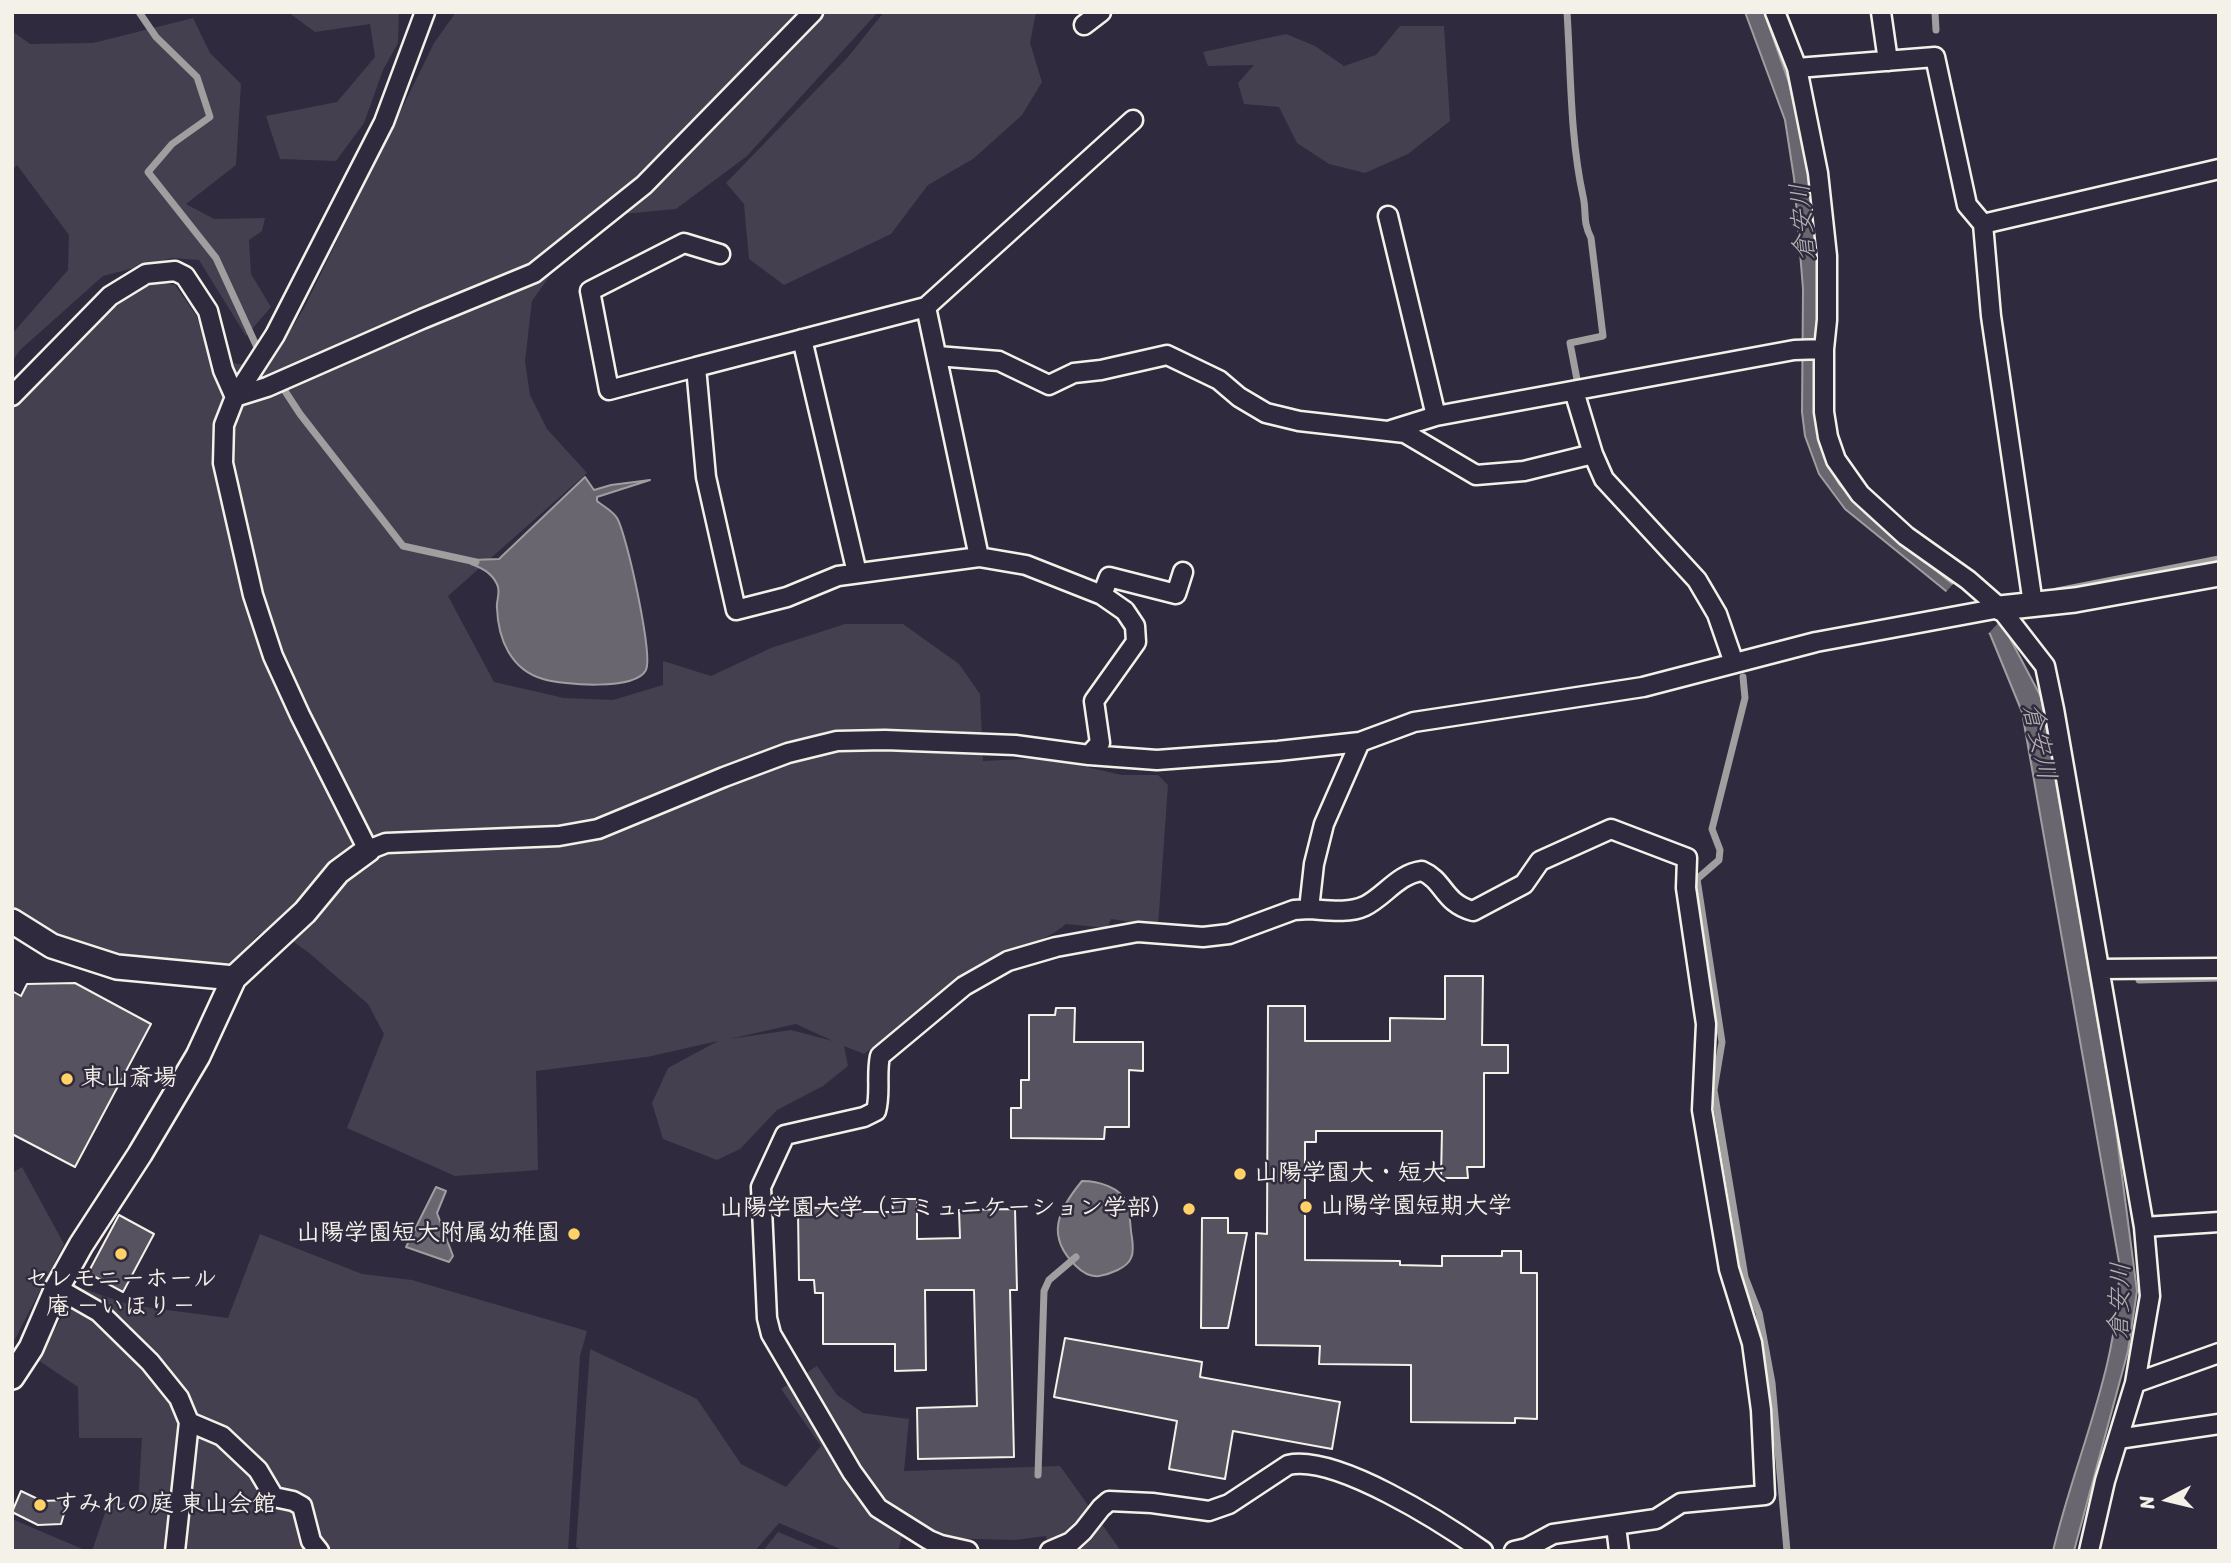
<!DOCTYPE html>
<html>
<head>
<meta charset="utf-8">
<style>
	body { margin:0 }
	#map { position:relative; width:2231px; height:1563px; overflow:hidden; background:#2f2a3d; font-family:Sriracha,sans-serif }
	canvas { display:block }
	.frame { position:absolute; inset:0; border:14px solid #f4f1e8; pointer-events:none }
	.north { position:absolute; left:2133px; top:1465px; width:70px; height:70px; -webkit-text-stroke:5px #2f2a3d; paint-order:stroke; rotate:263deg; font-size:19px; font-weight:700; line-height:28px; text-align:center; color:#f4f1e8 }
	.north::after { content:''; display:block; margin:auto; width:24px; height:32px; background:#f4f1e8; clip-path:polygon(50% 0,100% 100%,50% 72%,0 100%) }
</style>
</head>
<body>
<div id="map">
<canvas width="2231" height="1563"></canvas>
<div class="frame"></div>
<div class="north">N</div>
</div>
<script>
const context = document.querySelector('canvas').getContext('2d');
context.lineJoin = 'round';
function fillPath(path, color) { context.fillStyle = color; context.fill(path, 'evenodd'); }
function strokePath(path, color, width, dash) { context.strokeStyle = color; context.lineWidth = width; context.lineCap = dash ? 'butt' : 'round'; context.setLineDash(dash || []); context.stroke(path); }
function drawText(font, color, halo, rows, align = 'center') {
  context.font = font + ' Sriracha,"Klee One",sans-serif'; context.lineWidth = 5; context.setLineDash([]); context.textBaseline = 'middle'; context.strokeStyle = halo; context.fillStyle = color; for (const [text, x, y, turn = 0] of rows) {
    context.save(); context.translate(x, y); context.rotate((+turn || 0) * Math.PI / 180); context.textAlign = isNaN(turn) ? turn : align; if (halo) context.strokeText(text, 0, 0); context.fillText(text, 0, 0); context.restore();
  }
}
fillPath(new Path2D(`
	M 288,12 L 399,12 L 398,43 L 383,70 L 364,123 L 336,161 L 280,159 L 266,116 L 337,102 L 375,57 L 370,24 L 315,32 Z
	M 456,12 L 878,12 L 747,156 L 676,209 L 591,217 L 532,301 L 525,361 L 530,395 L 547,429 L 587,473 L 448,596 L 494,682 L 564,698 L 613,700 L 663,685 L 663,661 L 711,676 L 771,648 L 845,624 L 903,624 L 959,664 L 980,694 L 983,761 L 1046,758 L 1122,775 L 1158,775 L 1168,785 L 1158,926 L 1111,919 L 1107,928 L 1066,924 C 1042,945 1003,951 975,969 C 936,993 900,1026 864,1054 L 844,1046 L 848,1066 L 823,1086 L 777,1110 L 740,1149 L 717,1160 L 663,1139 L 652,1103 L 668,1068 L 718,1041 L 647,1057 L 536,1071 L 538,1170 L 455,1176 L 347,1128 L 384,1034 L 368,1004 L 308,952 L 272,927 L 257,936 L 230,966 C 184,963 128,965 84,949 C 59,940 34,924 12,909 L 12,410 L 119,303 L 154,281 L 175,285 L 196,315 L 211,359 L 266,369 L 303,310 L 434,43 ZM 796,1024 L 833,1041 L 791,1030 L 729,1039 Z
	M 884,12 L 1036,12 L 1030,43 L 1042,82 L 1022,115 L 973,159 L 928,185 L 891,234 L 784,285 L 749,259 L 744,204 L 726,183 L 848,57 Z
	M 193,18 L 210,53 L 241,84 L 236,165 L 186,204 L 214,219 L 265,218 L 262,231 L 249,240 L 251,274 L 271,307 L 246,336 L 199,260 L 172,258 L 103,276 L 20,350 L 12,362 L 12,334 L 68,270 L 69,235 L 17,165 L 12,170 L 12,31 L 30,44 L 93,43 Z
	M 1400,26 L 1444,26 L 1450,121 L 1408,154 L 1365,173 L 1329,164 L 1297,143 L 1279,107 L 1244,104 L 1238,83 L 1254,65 L 1208,66 L 1203,52 L 1286,34 L 1315,46 L 1344,66 L 1376,55 Z
	M 22,1167 L 64,1244 L 12,1345 L 12,1173 Z
	M 260,1234 L 362,1274 L 412,1280 L 587,1331 L 580,1356 L 568,1551 L 92,1551 L 109,1501 L 138,1505 L 142,1438 L 79,1438 L 78,1387 L 38,1360 L 78,1287 L 130,1305 L 228,1318 Z
	M 590,1349 L 697,1399 L 741,1464 L 786,1487 L 821,1446 L 781,1389 L 817,1366 L 837,1395 L 863,1413 L 909,1419 L 904,1471 L 1060,1466 L 1121,1551 L 1048,1551 L 1046,1536 L 1015,1540 L 902,1537 L 898,1551 L 845,1551 L 779,1523 L 755,1551 L 584,1551 L 576,1547 Z
	M 12,1519 L 87,1551 L 12,1551 Z
	M 778,1532 L 824,1551 L 763,1551 Z`), '#454050');
const water = new Path2D(`
	M 1745,12 L 1764,12 L 1789,83 L 1810,174 L 1817,234 L 1819,297 L 1817,418 L 1825,458 L 1839,484 L 1869,516 L 2003,625 L 2041,697 L 2115,1122 L 2137,1291 L 2128,1351 L 2074,1551 L 2053,1551 C 2076,1453 2121,1364 2119,1262 L 2022,712 L 1990,634 L 1946,591 L 1845,509 L 1819,474 L 1805,436 L 1802,412 L 1803,289 L 1794,178 L 1785,120 Z
	M 585,477 L 594,490 L 611,485 L 650,480 L 597,497 L 597,501 C 603,506 613,511 617,518 C 627,535 653,655 646,670 C 635,691 563,685 543,679 C 511,670 498,639 497,608 C 496,602 500,594 498,587 C 494,574 483,568 471,564 L 472,560 L 499,559 Z
	M 1082,1181 C 1097,1181 1122,1187 1127,1204 C 1130,1213 1130,1222 1131,1231 C 1132,1239 1135,1250 1131,1258 C 1127,1268 1110,1274 1099,1276 C 1090,1277 1082,1272 1076,1266 C 1045,1236 1058,1210 1082,1181 Z
	M 436,1187 L 446,1191 L 437,1213 L 453,1256 L 449,1262 L 406,1247 Z`);
fillPath(water, '#6a6670');
strokePath(water, '#a19ea0', 2);
fillPath(new Path2D(`
	M 1954,583 L 2001,620 L 1988,634 L 1945,593 Z`), '#2f2a3d');
strokePath(new Path2D(`
	M 139,12 L 156,37 L 197,77 L 210,117 L 172,144 L 148,172 L 216,258 L 256,345
	M 1567,12 C 1571,73 1570,137 1583,196 C 1587,213 1582,220 1591,238 L 1603,336 L 1570,343 L 1579,390
	M 1935,12 L 1936,30
	M 283,388 L 300,414 L 403,546 L 476,562
	M 2057,591 L 2219,559
	M 1743,677 L 1745,698 L 1712,829 L 1720,850 L 1719,860 L 1697,879 L 1722,1042 L 1714,1090 L 1745,1277 L 1759,1313 L 1772,1383 L 1787,1551
	M 2139,980 L 2219,978
	M 1038,1475 L 1044,1291 L 1049,1280 L 1076,1257`), '#a19ea0', 7);
const building = new Path2D(`
	M 1445,976 L 1483,976 L 1482,1045 L 1508,1045 L 1508,1073 L 1484,1073 L 1484,1167 L 1467,1167 L 1468,1178 L 1441,1178 L 1442,1131 L 1316,1131 L 1316,1142 L 1305,1142 L 1305,1260 L 1400,1261 L 1400,1265 L 1442,1266 L 1442,1256 L 1502,1256 L 1502,1251 L 1521,1251 L 1521,1273 L 1537,1273 L 1537,1419 L 1515,1418 L 1515,1423 L 1411,1422 L 1411,1365 L 1319,1364 L 1320,1346 L 1256,1345 L 1256,1233 L 1267,1234 L 1268,1006 L 1305,1006 L 1305,1041 L 1390,1041 L 1390,1018 L 1445,1019 Z
	M 75,983 L 151,1024 L 75,1167 L 12,1134 L 12,991 L 21,996 L 27,984 Z
	M 1056,1008 L 1075,1008 L 1074,1042 L 1143,1042 L 1143,1071 L 1129,1070 L 1129,1127 L 1105,1127 L 1104,1139 L 1011,1138 L 1011,1108 L 1021,1108 L 1021,1080 L 1029,1080 L 1029,1015 L 1055,1015 Z
	M 892,1199 L 917,1199 L 917,1239 L 960,1238 L 959,1210 L 1015,1209 L 1017,1290 L 1010,1290 L 1014,1457 L 918,1459 L 917,1408 L 977,1406 L 974,1290 L 925,1290 L 926,1370 L 895,1371 L 895,1344 L 823,1344 L 823,1293 L 815,1293 L 814,1280 L 799,1280 L 798,1212 L 811,1212 L 810,1208 L 847,1207 L 847,1212 L 893,1212 Z
	M 119,1215 L 154,1234 L 123,1292 L 88,1273 Z
	M 1202,1218 L 1228,1218 L 1228,1233 L 1247,1233 L 1228,1328 L 1201,1328 Z
	M 1065,1338 L 1202,1362 L 1200,1377 L 1340,1402 L 1332,1449 L 1233,1431 L 1225,1479 L 1169,1469 L 1177,1421 L 1054,1397 Z
	M 21,1491 L 42,1501 L 68,1500 L 61,1524 L 38,1525 L 12,1512 Z`);
fillPath(building, '#56525f');
strokePath(building, '#f4f1e8', 2);
const minor = new Path2D(`
	M 425,12 L 384,122 L 275,335 L 235,397 L 224,425 L 223,463 L 253,595 L 273,656 L 300,715 L 368,850 L 386,843 L 559,836 L 598,829 L 724,777 L 788,753 L 837,741 L 885,740 L 1015,745 L 1089,755 L 1157,760 L 1278,751 L 1360,742 L 1414,722 L 1643,687 L 1816,642 L 2000,608
	M 1775,12 L 1797,68 L 1818,173 L 1827,256 L 1827,320 L 1824,349 L 1824,412 L 1828,437 L 1836,460 L 1860,494 L 1906,536 L 1968,580 L 2000,608 L 2045,666 L 2054,709 L 2144,1227 L 2150,1296 L 2135,1383 L 2105,1481 L 2089,1551
	M 1881,12 L 1888,61
	M 1084,25 L 1101,12
	M 1797,68 L 1935,57 L 1967,205 L 1983,224 L 1991,316 L 2033,604
	M 1388,216 L 1436,416
	M 1983,224 L 2219,169
	M 926,307 L 979,557
	M 802,339 L 857,573
	M 937,356 L 999,361 L 1049,385 L 1074,373 L 1101,370 L 1167,355 L 1219,380 L 1239,397 L 1266,413 L 1299,421 L 1405,433 L 1476,475 L 1524,471 L 1593,454
	M 696,367 L 609,390 L 590,291 L 684,243 L 720,254
	M 1574,391 L 1593,454 L 1604,479 L 1697,580 L 1717,614 L 1734,663
	M 12,396 L 110,296 L 146,274 L 175,271 L 185,276 L 208,311 L 223,370 L 235,397
	M 235,397 L 267,387 L 422,319 L 534,273 L 644,185 L 813,12
	M 1391,430 L 1436,416 L 1794,350 L 1824,349
	M 1102,595 L 1109,577 L 1176,594 L 1183,572
	M 1089,755 L 1100,743 L 1094,701 L 1136,642 L 1135,626 L 1125,611 L 1102,595 L 1026,565 L 979,557 L 838,576 L 787,597 L 736,610 L 706,477 L 696,367 L 926,307 L 1133,120
	M 1309,909 C 1326,910 1348,914 1365,906 C 1385,896 1398,874 1422,871 C 1445,881 1443,903 1473,911 L 1524,884 L 1540,861 L 1611,829 L 1687,858 L 1686,888 L 1706,1024 L 1702,1110 L 1729,1269 L 1752,1343 L 1761,1410 L 1765,1495 L 1681,1503 L 1656,1519 L 1553,1534 L 1527,1548 L 1514,1551
	M 2101,969 L 2219,968
	M 2144,1227 L 2219,1222
	M 57,1288 L 99,1312 L 150,1362 L 179,1398 L 189,1422 L 175,1551
	M 2135,1383 L 2219,1353
	M 189,1422 L 222,1436 L 258,1470 L 274,1497 L 293,1501 L 302,1506 L 311,1541 L 319,1551
	M 2118,1439 L 2219,1424
	M 1616,1526 L 1619,1551
	M 968,1551 L 941,1545 L 929,1540 L 878,1508 L 852,1472 L 771,1334 L 767,1318 L 761,1187 L 785,1135 L 864,1117 L 876,1111 C 881,1093 876,1075 880,1056 L 964,986 L 1008,961 L 1056,947 L 1138,932 L 1203,937 L 1229,934 L 1294,910 L 1309,909 L 1314,864 L 1324,824 L 1360,742
	M 1050,1551 L 1071,1542 L 1083,1531 L 1101,1508 L 1109,1501 L 1152,1503 L 1209,1511 L 1229,1504 L 1288,1465 C 1336,1454 1443,1523 1483,1551`);
const tertiary = new Path2D(`
	M 2000,608 L 2075,600 L 2219,574
	M 12,921 L 52,946 L 117,967 L 234,978
	M 12,1377 L 31,1348 L 57,1288 L 81,1245 L 140,1154 L 198,1056 L 234,978 L 305,912 L 338,872 L 368,850`);
strokePath(minor, '#f4f1e8', 23);
strokePath(tertiary, '#f4f1e8', 28);
strokePath(minor, '#2f2a3d', 18);
strokePath(tertiary, '#2f2a3d', 23);
for (const [x, y, r, color] of [
	[67,1079,7,"#ffd166"],
	[1240,1174,7,"#ffd166"],
	[1306,1207,7,"#ffd166"],
	[1189,1209,7,"#ffd166"],
	[574,1234,7,"#ffd166"],
	[121,1254,7,"#ffd166"],
	[40,1505,7,"#ffd166"]
]) { const dot = new Path2D(); dot.arc(x, y, r, 0, 2 * Math.PI); context.fillStyle = color; context.fill(dot); strokePath(dot, '#2f2a3d', 2.5); }
drawText('bold 24px', '#f4f1e8', '#2f2a3d', [
	["東山斎場",81,1079],
	["山陽学園大・短大",1254,1174],
	["山陽学園短期大学",1320,1207],
	["山陽学園大学（コミュニケーション学部）",1175,1209,"right"],
	["山陽学園短大附属幼稚園",560,1234,"right"],
	["セレモニーホール",121,1280,"center"],
	["庵 －いほり－",121,1308,"center"],
	["すみれの庭 東山会館",54,1505]
], 'left');
drawText('italic 26px', '#b6b2b2', '#2f2a3d', [
	["倉安川",1804,222,-94],
	["倉安川",2038,742,78],
	["倉安川",2121,1301,-88]
]);
</script>
</body>
</html>
